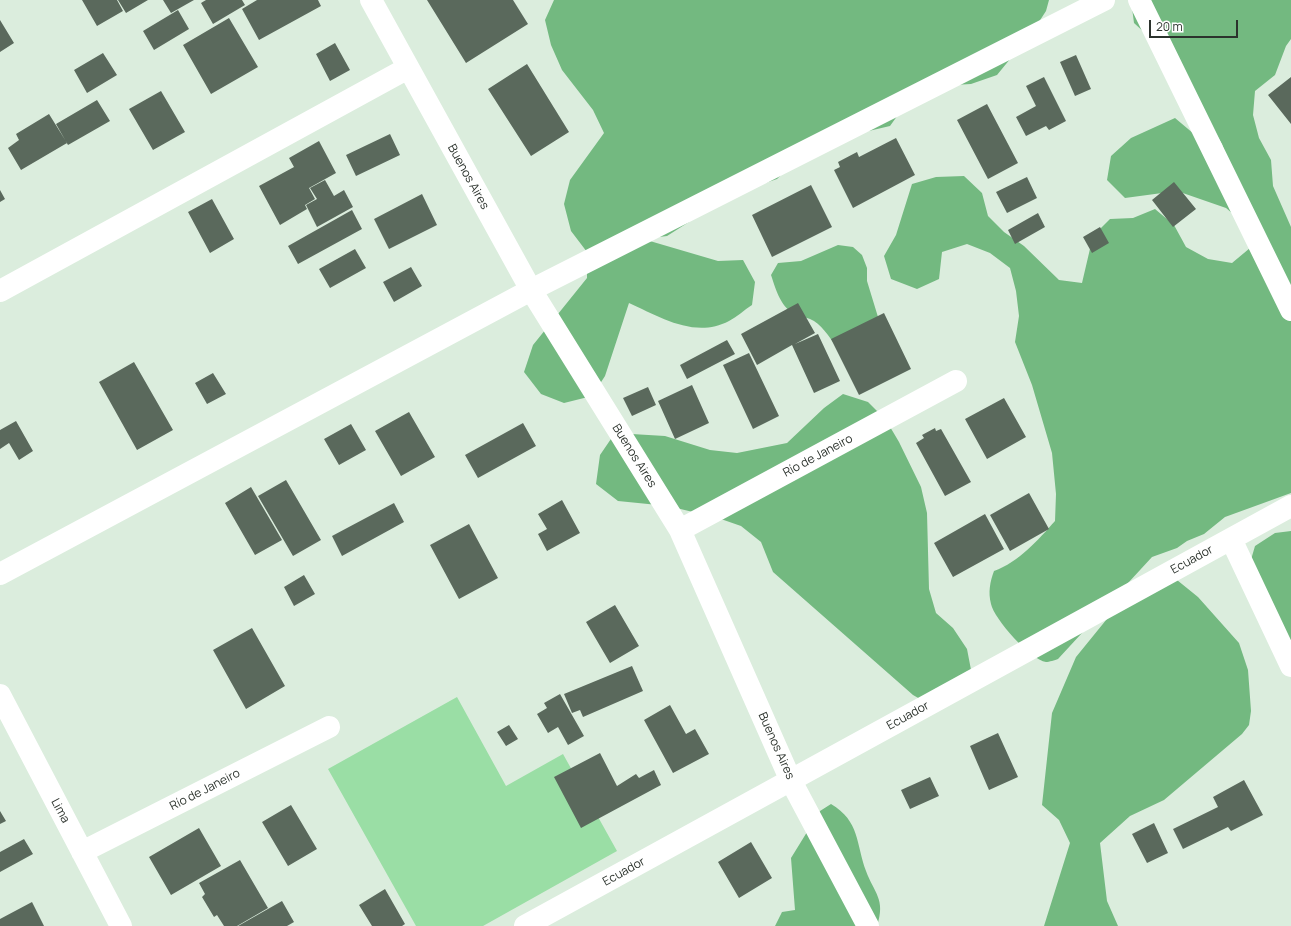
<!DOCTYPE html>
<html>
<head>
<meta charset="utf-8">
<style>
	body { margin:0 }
	#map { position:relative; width:1291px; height:926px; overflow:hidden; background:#dbeddd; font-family:Manrope,sans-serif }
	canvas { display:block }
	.scale { position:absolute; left:1149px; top:20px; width:89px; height:18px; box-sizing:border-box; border:2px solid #2c332d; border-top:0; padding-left:5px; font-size:12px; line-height:14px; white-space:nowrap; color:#2c332d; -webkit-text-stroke:3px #fff; paint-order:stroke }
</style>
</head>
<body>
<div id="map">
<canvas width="1291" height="926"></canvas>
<div class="scale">20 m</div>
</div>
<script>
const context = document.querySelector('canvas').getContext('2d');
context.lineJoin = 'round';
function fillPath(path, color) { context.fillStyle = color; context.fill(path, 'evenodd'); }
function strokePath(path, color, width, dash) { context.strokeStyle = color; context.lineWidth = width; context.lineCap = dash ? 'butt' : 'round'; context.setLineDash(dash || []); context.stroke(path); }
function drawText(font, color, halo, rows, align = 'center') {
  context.font = font + ' Manrope,sans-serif'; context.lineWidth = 4; context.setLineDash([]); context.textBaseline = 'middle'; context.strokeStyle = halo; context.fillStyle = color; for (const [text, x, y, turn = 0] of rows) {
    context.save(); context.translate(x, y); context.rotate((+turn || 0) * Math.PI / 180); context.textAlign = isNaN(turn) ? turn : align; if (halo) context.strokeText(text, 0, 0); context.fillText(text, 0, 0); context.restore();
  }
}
fillPath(new Path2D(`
	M 457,697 L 506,786 L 563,754 L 617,851 L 483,926 L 416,926 L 328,769 Z`), '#9adea5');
fillPath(new Path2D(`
	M 554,0 L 1049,0 L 1046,11 L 1033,31 L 997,75 L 971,84 L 918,87 L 890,126 L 813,144 L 777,179 L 706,203 L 689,222 L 667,236 L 643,239 L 718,261 L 743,260 L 755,282 L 752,305 C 744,310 737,317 729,321 C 695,339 660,317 629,303 L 605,376 L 592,396 L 564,403 L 541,394 L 524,372 L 533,345 L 587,278 L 587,252 L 571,231 L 564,204 L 570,180 L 604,133 L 593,110 L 562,70 L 551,45 L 545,20 Z
	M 1131,0 L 1291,0 L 1291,39 L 1286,46 L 1275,75 L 1255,91 L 1253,115 L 1259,138 L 1271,160 L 1273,186 L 1291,227 L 1291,493 L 1225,517 L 1204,534 L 1187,541 L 1177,548 L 1152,557 L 1058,659 C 1055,660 1049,662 1046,662 C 1031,660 994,619 991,604 C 988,592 990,582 994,571 C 1019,562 1038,540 1055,521 L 1056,494 L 1052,453 L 1032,385 L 1015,342 L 1019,316 L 1016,291 L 1010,268 L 990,253 L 967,244 L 942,252 L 939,279 L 917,289 L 891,279 L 884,256 L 896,235 L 912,184 L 936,177 L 964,176 L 982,193 L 988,216 L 1004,232 L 1024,246 L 1059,280 L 1082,283 L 1093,236 L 1110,219 L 1133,218 L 1155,209 L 1174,225 L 1186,247 L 1208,259 L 1232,263 L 1250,248 L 1245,224 L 1226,208 L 1177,191 L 1125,198 L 1107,180 L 1111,156 L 1131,138 L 1175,118 L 1194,134 L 1230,168 L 1222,144 L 1169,55 L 1134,23 Z
	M 838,245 L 853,247 L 862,255 L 867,268 L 867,281 L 878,317 L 836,346 C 829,337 821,323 810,319 C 806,317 802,318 798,316 C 781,309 776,290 771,275 L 778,263 L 801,261 Z
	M 843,394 L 868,402 L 886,420 L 899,442 L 921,487 L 927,513 L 929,589 L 936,613 L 953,628 L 967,649 L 972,675 L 934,707 L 913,695 L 773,572 L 761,542 L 741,526 L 718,518 L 668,506 L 618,501 L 596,484 L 600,455 L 615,433 L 665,436 L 710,450 L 737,453 L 787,443 L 824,408 Z
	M 1291,531 L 1291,664 L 1248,570 L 1255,546 L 1275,533 Z
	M 1177,580 L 1198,597 L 1239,643 L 1248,670 L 1251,711 L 1249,725 L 1242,734 L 1164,800 L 1130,816 L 1100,843 L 1107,901 L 1118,926 L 1044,926 L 1070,843 L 1059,820 L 1042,805 L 1052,713 L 1076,657 L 1137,582 Z
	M 831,804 C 860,821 856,844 866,871 C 874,893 886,899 877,926 L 775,926 L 782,912 L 795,910 L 791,858 L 820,811 Z`), '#73b980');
fillPath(new Path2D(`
	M 82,0 L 117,0 L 123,11 L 97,26 Z
	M 118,0 L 148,0 L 126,13 Z
	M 163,0 L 194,0 L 171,13 Z
	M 206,0 L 242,0 L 245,5 L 213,24 L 201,3 Z
	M 257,0 L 318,0 L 321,6 L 259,40 L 242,9 Z
	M 427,0 L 513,0 L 528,24 L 466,63 Z
	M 178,10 L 189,29 L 154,50 L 143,31 Z
	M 229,18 L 258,67 L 211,94 L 183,45 Z
	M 0,20 L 14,43 L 0,52 Z
	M 335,43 L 350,70 L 330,81 L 316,54 Z
	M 103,53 L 117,75 L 87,93 L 74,70 Z
	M 1076,55 L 1091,89 L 1075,96 L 1060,62 Z
	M 527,64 L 569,132 L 531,156 L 488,89 Z
	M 1044,77 L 1066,121 L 1049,130 L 1046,126 L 1026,136 L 1016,117 L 1036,106 L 1026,86 Z
	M 1291,77 L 1291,124 L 1268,95 Z
	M 161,91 L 185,132 L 153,150 L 129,109 Z
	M 97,100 L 110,121 L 68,145 L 56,124 Z
	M 987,104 L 1018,163 L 988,179 L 957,120 Z
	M 49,114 L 67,143 L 21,170 L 8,148 L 19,140 L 16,134 Z
	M 390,134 L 400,155 L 356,176 L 346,155 Z
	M 896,138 L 915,175 L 853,208 L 834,170 L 840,167 L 838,162 L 857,152 L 859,157 Z
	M 319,141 L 336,173 L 309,188 L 315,199 L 305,205 L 307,209 L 280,225 L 259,186 L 294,167 L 289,158 Z
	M 1027,177 L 1037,198 L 1007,213 L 996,192 Z
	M 325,180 L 334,196 L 344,190 L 353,207 L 317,227 L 306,205 L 317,199 L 310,188 Z
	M 1174,182 L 1196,209 L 1173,227 L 1152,200 Z
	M 811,185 L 832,227 L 772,257 L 752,215 Z
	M 0,190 L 5,199 L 0,202 Z
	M 422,194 L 437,225 L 389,249 L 374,219 Z
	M 212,199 L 234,239 L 210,253 L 188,212 Z
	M 352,210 L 362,229 L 298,264 L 288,246 Z
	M 1038,213 L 1045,227 L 1015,244 L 1008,230 Z
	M 1100,227 L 1109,243 L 1092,253 L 1083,237 Z
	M 355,249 L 366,268 L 330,288 L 319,269 Z
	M 411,267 L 422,286 L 394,302 L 383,282 Z
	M 798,303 L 815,333 L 795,344 L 818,334 L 840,381 L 814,393 L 792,345 L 757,365 L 741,334 Z
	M 884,313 L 911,369 L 859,395 L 831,339 Z
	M 727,340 L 735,354 L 687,379 L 680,365 Z
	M 749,353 L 779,416 L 753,429 L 723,365 Z
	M 134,362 L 173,430 L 137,450 L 99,382 Z
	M 213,373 L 226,394 L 207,404 L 195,383 Z
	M 692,385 L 709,423 L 675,439 L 658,401 Z
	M 648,387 L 656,405 L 632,416 L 623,398 Z
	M 1004,398 L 1026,437 L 987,459 L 965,419 Z
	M 409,412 L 435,457 L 401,476 L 375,431 Z
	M 16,421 L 33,451 L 19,460 L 9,443 L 0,449 L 0,430 Z
	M 523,423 L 536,446 L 478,478 L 465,455 Z
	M 351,424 L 366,450 L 339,465 L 324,439 Z
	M 935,428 L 936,431 L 941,429 L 971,482 L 945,496 L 916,443 L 924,438 L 922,435 Z
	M 286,480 L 321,540 L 293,556 L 258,496 Z
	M 251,487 L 282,540 L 255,555 L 225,503 Z
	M 1029,493 L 1049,529 L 1010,551 L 990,515 Z
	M 562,500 L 580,533 L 547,551 L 538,534 L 547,529 L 538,514 Z
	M 394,503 L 404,522 L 342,556 L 332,536 Z
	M 985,514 L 1004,549 L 953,577 L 934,543 Z
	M 469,524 L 498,578 L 459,599 L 430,545 Z
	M 304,575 L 315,594 L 294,606 L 284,587 Z
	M 615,605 L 639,646 L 610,663 L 586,622 Z
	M 252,628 L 285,686 L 246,709 L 213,650 Z
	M 632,666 L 643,691 L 583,717 L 580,710 L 572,713 L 564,694 Z
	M 560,694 L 584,736 L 568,745 L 558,727 L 548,733 L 537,714 L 547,708 L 544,703 Z
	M 670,705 L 686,734 L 695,729 L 709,754 L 673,773 L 644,720 Z
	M 509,725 L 518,739 L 506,746 L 497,732 Z
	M 998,733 L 1018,777 L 989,790 L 970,746 Z
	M 600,753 L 617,786 L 636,774 L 639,778 L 654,770 L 661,785 L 581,828 L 554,777 Z
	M 930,777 L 939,796 L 910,809 L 901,790 Z
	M 1244,780 L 1263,815 L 1231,831 L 1228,827 L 1183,849 L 1173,829 L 1218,807 L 1213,797 Z
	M 291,805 L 317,849 L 288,866 L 262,822 Z
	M 0,811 L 6,821 L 0,824 Z
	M 1154,823 L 1168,853 L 1147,863 L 1132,834 Z
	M 199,828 L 221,866 L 171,895 L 149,857 Z
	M 24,839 L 33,854 L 0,872 L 0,852 Z
	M 751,842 L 772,878 L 739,898 L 718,862 Z
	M 240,860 L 268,908 L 237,926 L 224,926 L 217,915 L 214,917 L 202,897 L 205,894 L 199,883 Z
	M 385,889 L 405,924 L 402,926 L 372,926 L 359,905 Z
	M 282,901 L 294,922 L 287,926 L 238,926 Z
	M 32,902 L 44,926 L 0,926 L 0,919 Z`), '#5a695c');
strokePath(new Path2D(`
	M 371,0 L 531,290 L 680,530 L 791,781 L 868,926
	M 1139,0 L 1291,310
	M 0,291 L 408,68
	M 680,530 L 956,381
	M 1231,539 L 1291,666
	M 0,574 L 531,290 L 1104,0
	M 0,695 L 121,926
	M 82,852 L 329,727
	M 525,926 L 1291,506`), '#fff', 22);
drawText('12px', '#2c332d', '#fff', [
	["Buenos Aires",468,177,61],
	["Buenos Aires",634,456,58],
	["Río de Janeiro",818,456,-28],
	["Ecuador",1192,560,-29],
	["Ecuador",908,716,-29],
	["Buenos Aires",776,746,66],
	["Río de Janeiro",205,790,-27],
	["Lima",60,811,62],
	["Ecuador",624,872,-29]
]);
</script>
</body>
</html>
